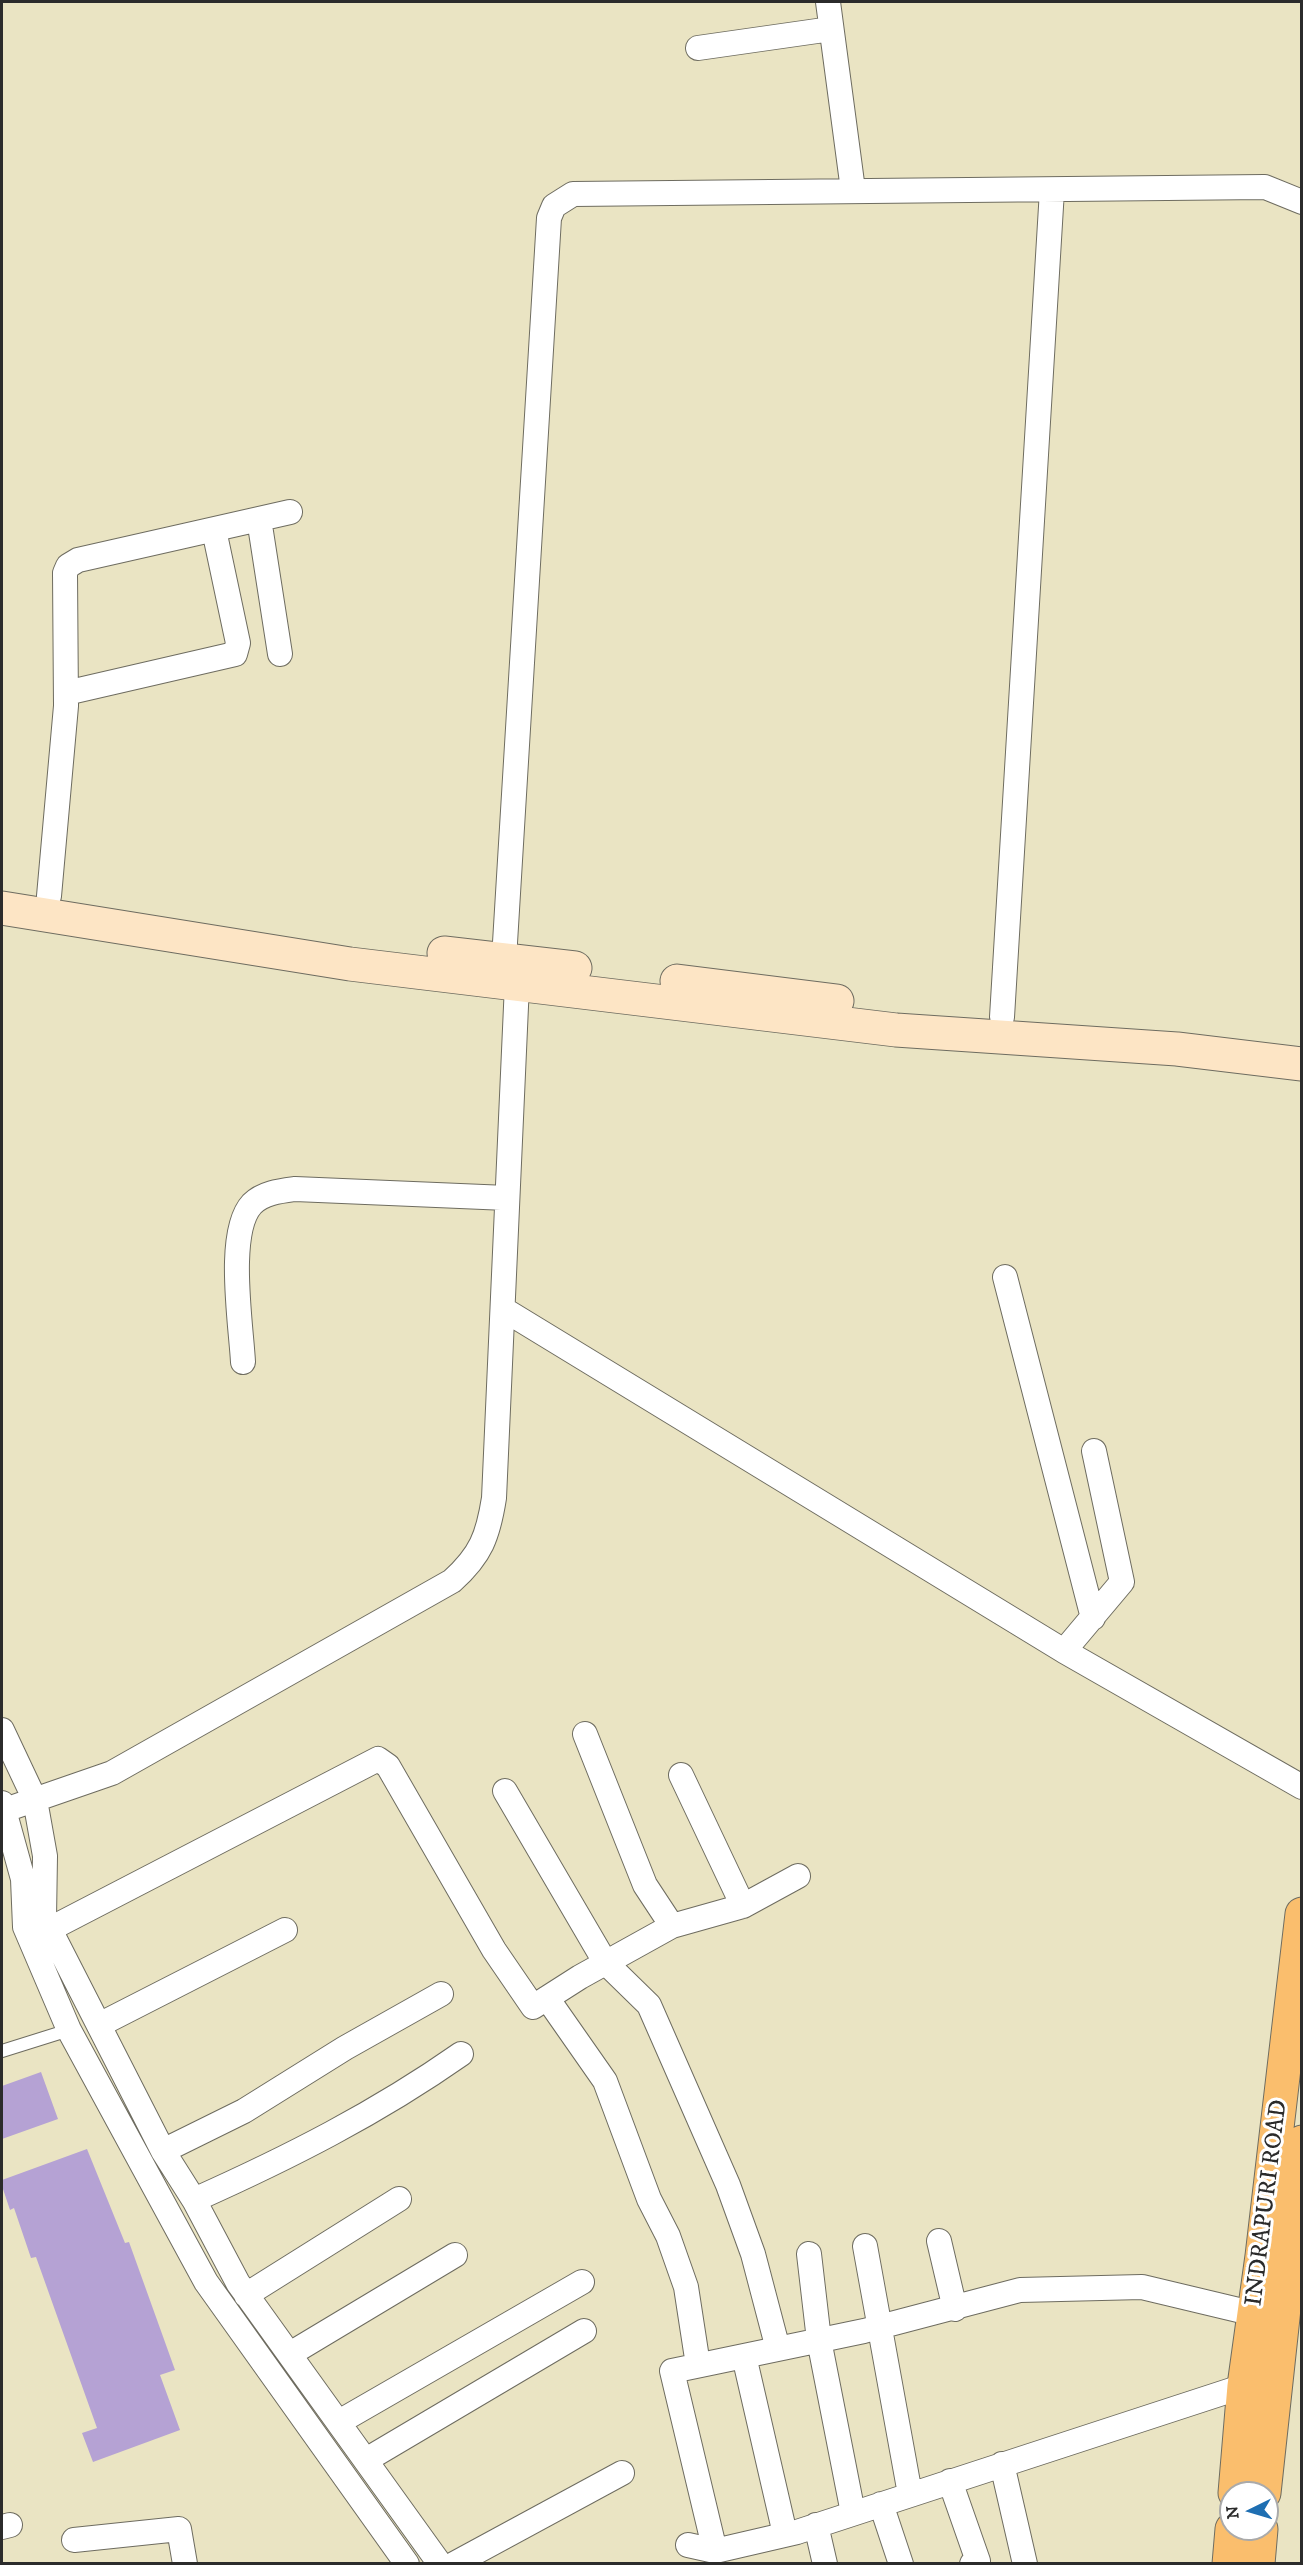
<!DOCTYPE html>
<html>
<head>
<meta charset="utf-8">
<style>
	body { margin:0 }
	#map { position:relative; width:1303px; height:2565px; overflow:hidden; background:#eae4c3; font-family:"IM FELL DW Pica",serif }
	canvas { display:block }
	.frame { position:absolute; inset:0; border:3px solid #2b2b2b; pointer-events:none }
	.north { position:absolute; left:1219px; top:2481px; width:60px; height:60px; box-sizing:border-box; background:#fff; border:2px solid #aaa; border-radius:50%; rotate:265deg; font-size:16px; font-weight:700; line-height:24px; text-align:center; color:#2b2b2b }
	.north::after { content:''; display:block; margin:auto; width:21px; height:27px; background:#1f6fb2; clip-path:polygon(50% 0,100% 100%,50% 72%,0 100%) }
</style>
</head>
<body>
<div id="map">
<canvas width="1303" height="2565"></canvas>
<div class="frame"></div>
<div class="north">N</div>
</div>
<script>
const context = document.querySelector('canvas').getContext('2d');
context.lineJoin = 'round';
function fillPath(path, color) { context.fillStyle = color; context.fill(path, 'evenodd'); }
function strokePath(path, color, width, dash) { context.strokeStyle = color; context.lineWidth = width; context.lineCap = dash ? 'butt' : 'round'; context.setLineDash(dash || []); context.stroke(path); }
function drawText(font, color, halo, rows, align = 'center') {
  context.font = font + ' "IM FELL DW Pica",serif'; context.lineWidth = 6; context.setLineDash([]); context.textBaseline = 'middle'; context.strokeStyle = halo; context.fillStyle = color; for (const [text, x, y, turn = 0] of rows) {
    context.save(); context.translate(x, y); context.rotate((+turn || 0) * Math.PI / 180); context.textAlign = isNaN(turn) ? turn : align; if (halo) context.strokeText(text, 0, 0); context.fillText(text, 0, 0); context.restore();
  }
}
fillPath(new Path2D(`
	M 41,2072 L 58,2119 L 2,2139 L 2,2086 Z
	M 87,2149 L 125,2243 L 129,2242 L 175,2370 L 160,2375 L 180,2430 L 93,2462 L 82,2433 L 97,2428 L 36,2257 L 31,2258 L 14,2208 L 10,2210 L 2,2186 L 2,2180 Z`), '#b5a2d4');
const lane = new Path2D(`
	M 2,2051 L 69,2030`);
const street = new Path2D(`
	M 828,2 L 853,190
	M 698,48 L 831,29
	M 259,519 L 280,654
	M 66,693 L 235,654 L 238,643 L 214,530
	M 49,896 L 66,706 L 65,573 L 68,566 L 78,560 L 290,512
	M 504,959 L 549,218 L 554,206 L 573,194 L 1265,187 L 1302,202
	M 1002,1017 L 1052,190
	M 1005,1277 L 1093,1618
	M 503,1309 L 1064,1651 L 1302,1787
	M 243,1362 C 241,1324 226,1232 252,1204 C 263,1193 280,1191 295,1189 L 507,1198
	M 1064,1651 L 1122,1582 L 1094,1451
	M 2,1730 L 35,1800 L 45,1856 L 44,1918 L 163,2151 L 194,2200 L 238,2283 L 440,2564
	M 585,1734 L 645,1885 L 672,1926
	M 681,1775 L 743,1906
	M 505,1791 L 605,1962 L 649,2005 L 728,2185 L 753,2254 L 778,2349
	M 2,1803 L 23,1879 L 25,1927 L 69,2030 L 206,2282 L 407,2564
	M 5,1810 L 112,1773 L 452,1581 C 481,1555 488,1536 494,1498 L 517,984
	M 50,1929 L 378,1759 L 388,1766 L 494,1950 L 533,2007 L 580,1977 L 672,1926 L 743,1906 L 798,1876
	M 547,1998 L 605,2081 L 649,2199 L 668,2236 L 686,2287 L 698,2365
	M 99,2025 L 285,1930
	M 163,2151 L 244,2111 L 345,2048 L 441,1994
	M 194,2200 C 288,2158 377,2113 461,2054
	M 939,2241 L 955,2309
	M 865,2246 L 910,2494
	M 809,2254 L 819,2340 L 853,2513
	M 246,2295 L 399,2199
	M 290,2354 L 455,2255
	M 744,2356 L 785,2534
	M 339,2422 L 582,2282
	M 366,2460 L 584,2331
	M 1002,2464 L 1025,2564
	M 950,2481 L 978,2561 L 972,2564
	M 881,2504 L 901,2564
	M 816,2525 L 825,2564
	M 2,2527 L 10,2525
	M 74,2540 L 179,2529 L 185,2564
	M 688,2545 L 715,2551 L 797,2532 L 1244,2386
	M 715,2551 L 672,2371 L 864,2331 L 1020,2290 L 1142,2287 L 1255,2314
	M 454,2564 L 622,2473`);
const secondary = new Path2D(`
	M 2,908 L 350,964 L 896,1030 L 1177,1049 L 1302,1064
	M 444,953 L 575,968
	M 677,981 L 837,1001`);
const primary = new Path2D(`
	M 1235,2493 L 1244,2386 L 1262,2256 L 1302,1914
	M 1264,2493 L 1302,2142
	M 1229,2564 L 1232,2529
	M 1258,2564 L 1261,2529`);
strokePath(lane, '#6e6c60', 14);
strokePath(street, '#6e6c60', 26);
strokePath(secondary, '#6e6c60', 35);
strokePath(primary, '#6e6c60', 35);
strokePath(lane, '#fff', 12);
strokePath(street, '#fff', 24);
strokePath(secondary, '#fde5c5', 33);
strokePath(primary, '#fabe6d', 33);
drawText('24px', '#2b2b2b', '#fff', [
	["INDRAPURI ROAD",1268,2203,-83]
]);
</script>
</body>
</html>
